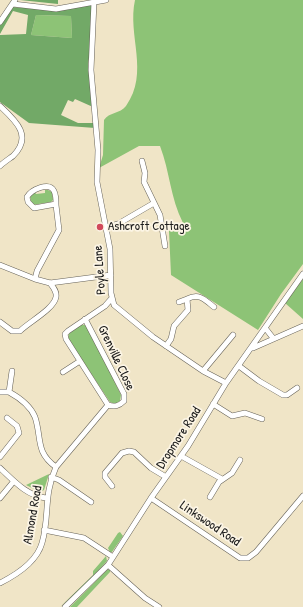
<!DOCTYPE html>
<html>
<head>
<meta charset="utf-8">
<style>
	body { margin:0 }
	canvas { display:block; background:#f0e5c7 }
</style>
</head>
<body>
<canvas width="303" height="607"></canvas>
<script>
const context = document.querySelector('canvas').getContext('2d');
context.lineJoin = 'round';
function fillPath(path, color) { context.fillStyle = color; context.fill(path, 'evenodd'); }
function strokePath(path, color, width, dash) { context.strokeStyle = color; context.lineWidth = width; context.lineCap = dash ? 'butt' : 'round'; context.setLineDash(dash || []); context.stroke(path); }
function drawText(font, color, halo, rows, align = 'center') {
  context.font = font + ' "Patrick Hand",sans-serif'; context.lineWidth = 3.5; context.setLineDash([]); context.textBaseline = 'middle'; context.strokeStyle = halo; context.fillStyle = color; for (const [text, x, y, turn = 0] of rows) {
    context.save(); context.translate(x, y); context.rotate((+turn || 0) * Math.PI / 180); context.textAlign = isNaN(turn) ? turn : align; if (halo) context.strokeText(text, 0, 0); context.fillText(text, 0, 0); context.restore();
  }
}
fillPath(new Path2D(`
	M 135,0 L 303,0 L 303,264 L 281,294 L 258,330 L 171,275 L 169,231 L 183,223 C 170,197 170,172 160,146 L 139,146 L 99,168 L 103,155 L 104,120 C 109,112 120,114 126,106 C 150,72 127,36 135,0 Z
	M 36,15 L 71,16 L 72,38 L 31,35 Z
	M 45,190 L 48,190 L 52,192 L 53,200 L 51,202 L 32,205 L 30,196 L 35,192 L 36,194 L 45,193 Z
	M 303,279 L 303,319 L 285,303 Z
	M 80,325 L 87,325 L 121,395 L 120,401 L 115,404 L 110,402 L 68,339 L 69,333 Z
	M 49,474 L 44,490 L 40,492 L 26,485 Z
	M 120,532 L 123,536 L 112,552 L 110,552 L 108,548 L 118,533 Z
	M 106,556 L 107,561 L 85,585 L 60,607 L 93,575 L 93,571 Z
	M 110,569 L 110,572 L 77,607 L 70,607 L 107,570 Z`), '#8dc376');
fillPath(new Path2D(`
	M 20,0 L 58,0 L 58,4 Z
	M 93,4 L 91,46 L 88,64 L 93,107 L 75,99 L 73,102 L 68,100 L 61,115 L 78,123 L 95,123 L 95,128 L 29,123 L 0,102 L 0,35 L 26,34 L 28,15 L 13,11 L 0,34 L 0,24 L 12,7 L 57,10 ZM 36,15 L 71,16 L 72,38 L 31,35 Z`), '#72a967');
const minor = new Path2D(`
	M 94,2 L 91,70 L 98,150 L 97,182 L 110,249 L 111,293 L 114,305 L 153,337 L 203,371 L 226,383
	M 13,4 L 56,9 L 106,0
	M 0,22 L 15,0
	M 0,106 C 16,121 33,136 13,156 C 9,159 4,162 0,166
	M 142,161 L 145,173 L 144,182 L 160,215 L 165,246
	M 107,227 L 118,224 L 154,203
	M 0,265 L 35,279 L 50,283 L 111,275
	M 35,279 L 37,271 L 59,230 L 56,205 L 56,204 C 56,201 56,195 54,191 C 49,181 31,190 27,197 L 28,202 L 34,208 L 56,204
	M 179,302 L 187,299
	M 85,319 L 124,394 L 124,401 C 119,406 115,407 108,405 L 66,339 L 65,334 L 68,331 L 105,306 L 112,298
	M 0,322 L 12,331 L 20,331 C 29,322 54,309 56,297 C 57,291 53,287 50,283
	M 266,329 L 273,338
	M 166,346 L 171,339 L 174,326 L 188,310 L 187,299 C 199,293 204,299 214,307
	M 253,348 L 303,326
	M 239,366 L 259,381 L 283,395 L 287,395 L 297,388
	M 203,371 L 233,335
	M 63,372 L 80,361
	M 0,392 L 9,392 C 20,398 30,405 35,417 C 42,438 35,452 56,467
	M 9,392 L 12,371
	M 213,404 L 232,416 L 245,413 L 262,419
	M 181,456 L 222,479
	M 0,457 L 19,433 L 17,426 L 7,418
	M 0,468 C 14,481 27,496 46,498
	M 51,477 L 59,480 L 91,502
	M 112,486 L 105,477 L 105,473 L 122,453 L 129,451 L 134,452 L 151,468 L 166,477
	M 210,497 L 219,482 L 232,473 L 240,460
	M 0,498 L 14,481
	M 151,498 L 240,558 L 248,558 L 256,552 L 303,496
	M 44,530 L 84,538 L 113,557
	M 108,565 L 145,598 L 159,607
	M 0,583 C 16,575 37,561 42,543 C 50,516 43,496 56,467 L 108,405
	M 65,607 L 108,565 L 151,498 L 188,446 L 226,383 L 303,274`);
strokePath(minor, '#666258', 6);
strokePath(minor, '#fff', 5);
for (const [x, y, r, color] of [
	[100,227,4,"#d1495b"]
]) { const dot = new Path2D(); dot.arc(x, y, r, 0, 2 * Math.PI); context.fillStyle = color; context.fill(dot); strokePath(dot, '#fcf5e5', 1.5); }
drawText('13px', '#1c1c1c', '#fcf5e5', [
	["Ashcroft Cottage",108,227]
], 'left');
drawText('13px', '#1c1c1c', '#fcf5e5', [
	["Poyle Lane",100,270,-94],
	["Grenville Close",116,358,65],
	["Dropmore Road",179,438,-57],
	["Almond Road",33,515,-80],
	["Linkswood Road",210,524,34]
]);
</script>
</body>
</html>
